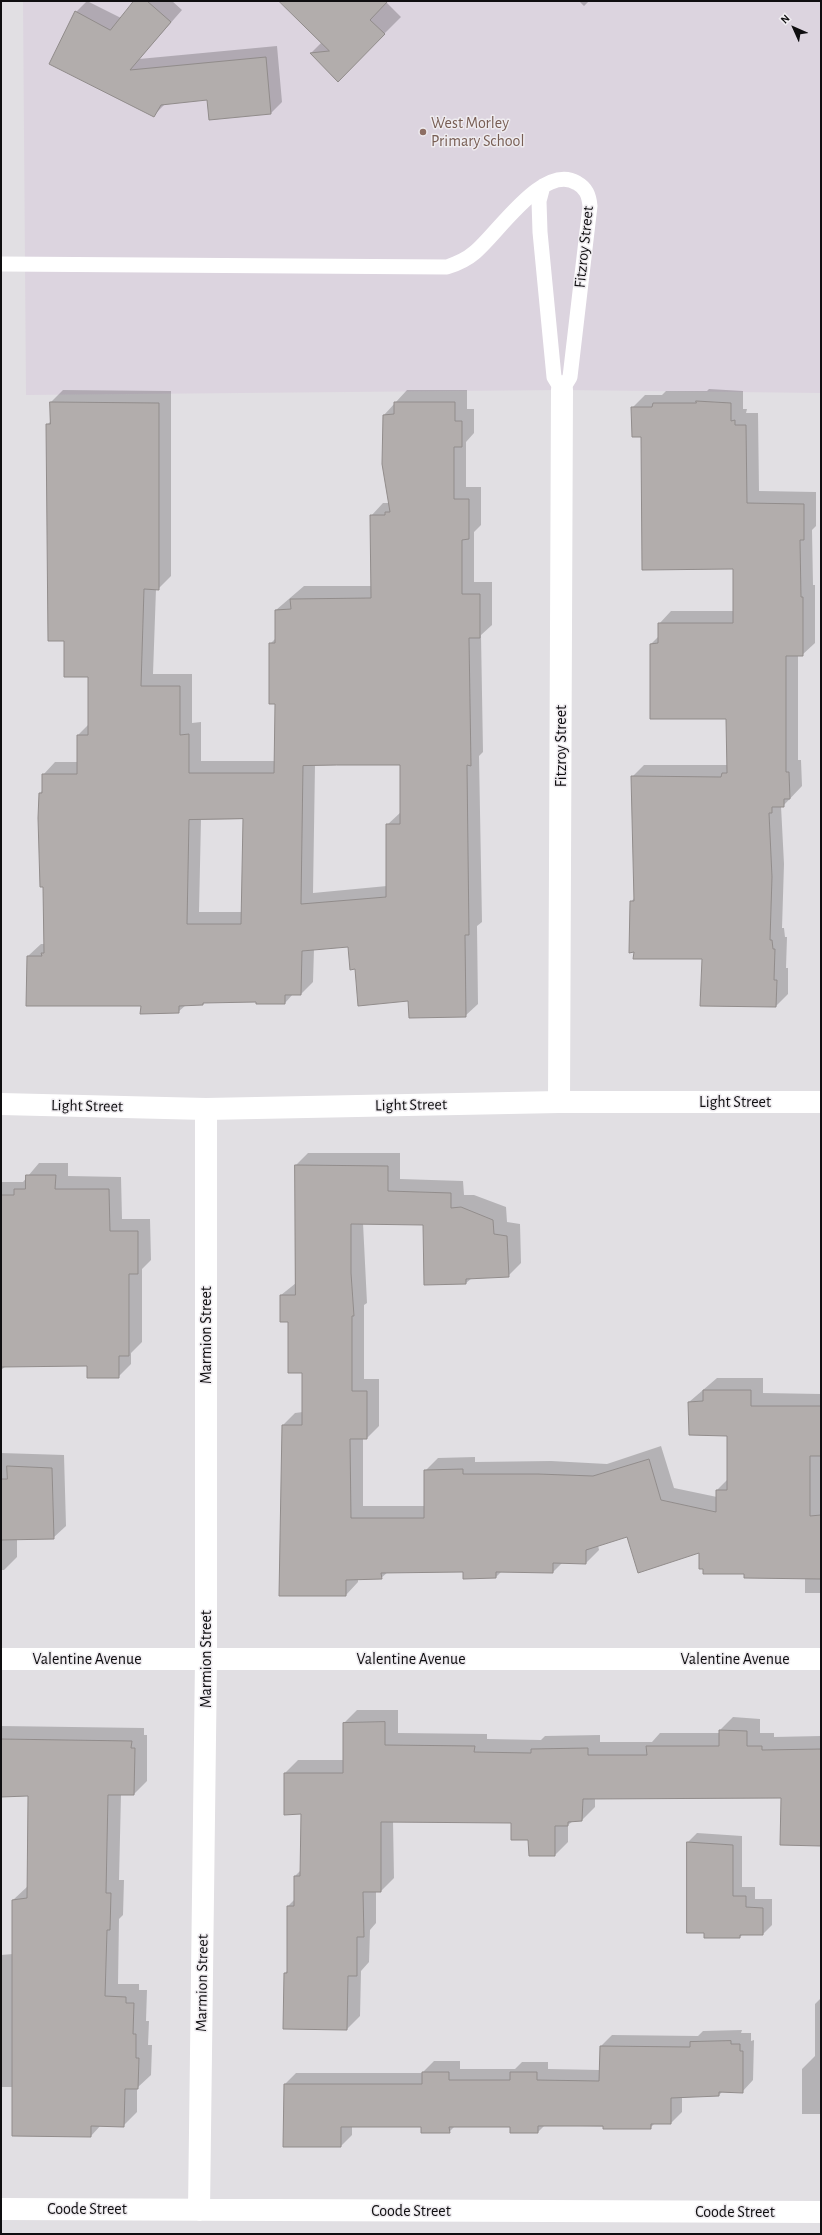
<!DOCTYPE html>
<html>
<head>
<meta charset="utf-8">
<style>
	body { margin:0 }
	#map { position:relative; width:822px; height:2235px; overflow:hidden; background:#e1dfe3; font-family:"Alegreya Sans",sans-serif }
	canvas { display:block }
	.frame { position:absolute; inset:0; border:2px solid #0f0e10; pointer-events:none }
	.north { position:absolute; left:774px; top:8px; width:40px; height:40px; -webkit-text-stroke:3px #efecf0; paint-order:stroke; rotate:315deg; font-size:11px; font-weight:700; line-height:16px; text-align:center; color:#0f0e10 }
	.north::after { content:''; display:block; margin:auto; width:14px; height:18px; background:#0f0e10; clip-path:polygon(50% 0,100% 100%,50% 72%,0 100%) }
</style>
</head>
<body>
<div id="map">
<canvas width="822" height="2235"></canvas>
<div class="frame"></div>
<div class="north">N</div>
</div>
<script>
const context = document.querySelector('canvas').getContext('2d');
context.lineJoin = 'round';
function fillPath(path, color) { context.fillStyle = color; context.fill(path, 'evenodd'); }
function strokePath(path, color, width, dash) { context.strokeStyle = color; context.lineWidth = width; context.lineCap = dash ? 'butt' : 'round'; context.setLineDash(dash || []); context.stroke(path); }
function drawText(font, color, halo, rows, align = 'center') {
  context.font = font + ' "Alegreya Sans",sans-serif'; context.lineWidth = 3; context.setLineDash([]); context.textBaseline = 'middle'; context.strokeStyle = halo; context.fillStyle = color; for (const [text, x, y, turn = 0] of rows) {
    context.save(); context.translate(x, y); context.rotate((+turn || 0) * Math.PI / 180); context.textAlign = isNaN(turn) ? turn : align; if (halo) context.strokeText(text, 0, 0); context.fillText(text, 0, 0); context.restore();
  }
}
fillPath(new Path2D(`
	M 23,1 L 821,1 L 821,393 L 562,390 L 26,395 Z`), '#dcd4df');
fillPath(new Path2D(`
	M 87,1 L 121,18 L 135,1 L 172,1 L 182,10 L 139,59 L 277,46 L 282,102 L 271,113 L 210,119 L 208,99 L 165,104 L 153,116 L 76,12 Z
	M 280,1 L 387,1 L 386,2 L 401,17 L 338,80 L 311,53 L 322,42 Z
	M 579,1 L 589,1 L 584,6 Z
	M 709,389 L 743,391 L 743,409 L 747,409 L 746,413 L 758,413 L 759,491 L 816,492 L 816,526 L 812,530 L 813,585 L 815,585 L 815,643 L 802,655 L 798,655 L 798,760 L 801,760 L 802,786 L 783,806 L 781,806 L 784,864 L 782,928 L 784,928 L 785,937 L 787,937 L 786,968 L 788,968 L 788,994 L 776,1006 L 703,958 L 631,902 L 635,897 L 632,777 L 644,765 L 728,765 L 727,718 L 651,644 L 659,636 L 659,624 L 671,611 L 734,611 L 734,568 L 642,436 L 632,408 L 645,395 L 662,395 L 666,391 L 707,391 Z
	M 63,390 L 171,391 L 171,576 L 158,589 L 156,589 L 153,674 L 192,674 L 192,723 L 201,722 L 201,761 L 275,761 L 276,702 L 270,644 L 276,638 L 276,610 L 304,586 L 371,586 L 371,516 L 383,503 L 389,503 L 384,415 L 407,390 L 467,390 L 467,409 L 474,409 L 474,433 L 466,442 L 466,487 L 481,487 L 481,525 L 474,532 L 474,582 L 492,582 L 492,625 L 481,635 L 483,752 L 479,756 L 482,922 L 477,926 L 478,1004 L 465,1016 L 409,1000 L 355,968 L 348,946 L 314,949 L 313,982 L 301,994 L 293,994 L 285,1003 L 257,1001 L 206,1002 L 203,1004 L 186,1005 L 178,1012 L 142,1005 L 28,956 L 41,944 L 44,944 L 43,852 L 40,793 L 43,790 L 43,775 L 55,762 L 78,762 L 78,735 L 89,724 L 89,676 L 65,640 L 47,425 L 51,421 L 51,402 ZM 401,764 L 401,812 L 387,825 L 387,886 L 313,893 L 315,765 ZM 244,818 L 242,912 L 199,912 L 201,819 Z
	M 308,1153 L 400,1153 L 400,1179 L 463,1181 L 464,1195 L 474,1195 L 506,1207 L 507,1222 L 520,1224 L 521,1263 L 508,1276 L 472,1278 L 466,1283 L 424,1224 L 363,1223 L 367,1303 L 364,1305 L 364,1379 L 379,1379 L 379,1426 L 367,1438 L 363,1438 L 363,1506 L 425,1506 L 425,1471 L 438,1458 L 475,1457 L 475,1462 L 551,1461 L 607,1464 L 661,1446 L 674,1488 L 717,1497 L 717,1490 L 728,1479 L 728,1435 L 689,1402 L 717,1378 L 763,1378 L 763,1393 L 821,1394 L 821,1593 L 805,1593 L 805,1578 L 744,1573 L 700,1552 L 628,1536 L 598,1545 L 599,1550 L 586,1563 L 563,1562 L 553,1572 L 502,1571 L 496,1577 L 464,1571 L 388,1572 L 381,1578 L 358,1579 L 358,1582 L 346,1595 L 283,1425 L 295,1413 L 303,1412 L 303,1372 L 281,1295 L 296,1283 L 296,1165 Z
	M 39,1163 L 68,1163 L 68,1176 L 121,1177 L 122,1219 L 150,1219 L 151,1260 L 142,1269 L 142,1342 L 131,1353 L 131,1364 L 118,1377 L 88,1365 L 6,1366 L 1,1370 L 1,1182 L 23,1182 Z
	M 1,1453 L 64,1455 L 66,1526 L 53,1538 L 17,1539 L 17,1557 L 4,1570 L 1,1570 Z
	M 357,1710 L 398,1710 L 398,1733 L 487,1734 L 487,1739 L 541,1740 L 545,1736 L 600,1735 L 600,1742 L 652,1742 L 660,1733 L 720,1733 L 720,1730 L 733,1717 L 760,1719 L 760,1733 L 774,1733 L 774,1737 L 821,1736 L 821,1845 L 782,1797 L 595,1798 L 595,1807 L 582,1820 L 573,1821 L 568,1825 L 568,1842 L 555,1855 L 529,1839 L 512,1822 L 393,1821 L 394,1878 L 381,1891 L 376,1891 L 376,1923 L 370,1930 L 369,1962 L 361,1971 L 360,2016 L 347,2029 L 285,1973 L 288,1970 L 288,1906 L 295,1899 L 295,1876 L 301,1870 L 302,1813 L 285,1773 L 298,1760 L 344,1760 L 344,1723 Z
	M 1,1726 L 144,1728 L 144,1735 L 147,1735 L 147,1781 L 134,1794 L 121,1794 L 119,1880 L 124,1880 L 123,1915 L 119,1919 L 118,1984 L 139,1984 L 139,1990 L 147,1990 L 146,2021 L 149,2021 L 148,2045 L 152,2045 L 151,2075 L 137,2088 L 137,2112 L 123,2126 L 101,2125 L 91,2136 L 13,2087 L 1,2087 L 1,1955 L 13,1954 L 13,1900 L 28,1886 L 29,1795 L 1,1796 Z
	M 697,1833 L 742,1836 L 742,1887 L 755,1887 L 755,1899 L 772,1899 L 772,1925 L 763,1934 L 743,1934 L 740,1937 L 705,1932 L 688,1932 L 688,1842 Z
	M 821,1998 L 821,2114 L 802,2114 L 802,2069 L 815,2056 L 815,2004 Z
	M 742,2030 L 741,2033 L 751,2033 L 751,2041 L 754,2040 L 753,2080 L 742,2092 L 722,2092 L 719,2095 L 682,2096 L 682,2112 L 671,2123 L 655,2123 L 650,2128 L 545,2125 L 538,2132 L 511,2126 L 455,2126 L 449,2132 L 422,2126 L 352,2126 L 352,2135 L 341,2146 L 285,2084 L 296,2073 L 422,2073 L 434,2061 L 460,2061 L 460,2069 L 515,2069 L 522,2062 L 548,2062 L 548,2069 L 600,2070 L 601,2046 L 612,2035 L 698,2036 L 703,2031 Z`), '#0003');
const building = new Path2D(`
	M 134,1 L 147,1 L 171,22 L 130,70 L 266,57 L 271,114 L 209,120 L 207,100 L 161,105 L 154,117 L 49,64 L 75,11 L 110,30 Z
	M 279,1 L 388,1 L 370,20 L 385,34 L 338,82 L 310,53 L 329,51 Z
	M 696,401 L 731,403 L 731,421 L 735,420 L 735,425 L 746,425 L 747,503 L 804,504 L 804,540 L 800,540 L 801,597 L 803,597 L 803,656 L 786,656 L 786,772 L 789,772 L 790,799 L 784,799 L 784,807 L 772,807 L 772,813 L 769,813 L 772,877 L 770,940 L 772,940 L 773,949 L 775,949 L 774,980 L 777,980 L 776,1007 L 700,1006 L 702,959 L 633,959 L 634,952 L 629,953 L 630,901 L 634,901 L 631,776 L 721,777 L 722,773 L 727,773 L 726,719 L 650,719 L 650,644 L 658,643 L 658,623 L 733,623 L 733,569 L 642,570 L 641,437 L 632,437 L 631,407 L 652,407 L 653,403 L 696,403 Z
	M 50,402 L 159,403 L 159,590 L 144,589 L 141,686 L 180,686 L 180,735 L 189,734 L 189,773 L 274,773 L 275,704 L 269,704 L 269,643 L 275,643 L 275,610 L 291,609 L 290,599 L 371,598 L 370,515 L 385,515 L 385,512 L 390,512 L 382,464 L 383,415 L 394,414 L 394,402 L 455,402 L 455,421 L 462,421 L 462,447 L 454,447 L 454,499 L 469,499 L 469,539 L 462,540 L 462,594 L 480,594 L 480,638 L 469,638 L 471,766 L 467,765 L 469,935 L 465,935 L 466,1017 L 409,1018 L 408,1001 L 358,1006 L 355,969 L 350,970 L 348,947 L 302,951 L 301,995 L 285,995 L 285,1004 L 256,1004 L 256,1002 L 203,1003 L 203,1005 L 179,1006 L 179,1013 L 140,1014 L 141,1006 L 26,1006 L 27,956 L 42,956 L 41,953 L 44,953 L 43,887 L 40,887 L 38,818 L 39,793 L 42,793 L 42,774 L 77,774 L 77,735 L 88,735 L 88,677 L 64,677 L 64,641 L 48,641 L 46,424 L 50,424 ZM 337,765 L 400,765 L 400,824 L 386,824 L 386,897 L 301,904 L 303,766 ZM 243,819 L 241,924 L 187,924 L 189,820 Z
	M 295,1165 L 388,1166 L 388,1191 L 451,1193 L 451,1208 L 461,1207 L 493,1220 L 494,1234 L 507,1236 L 509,1277 L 466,1279 L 466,1284 L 424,1285 L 423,1225 L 351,1224 L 351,1273 L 354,1316 L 352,1316 L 352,1391 L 367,1391 L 367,1439 L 350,1439 L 351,1518 L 424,1518 L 424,1470 L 463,1469 L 463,1474 L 538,1474 L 593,1476 L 649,1459 L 661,1500 L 716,1512 L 716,1490 L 727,1490 L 727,1436 L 689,1435 L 688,1402 L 703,1401 L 703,1390 L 751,1390 L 751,1406 L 821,1406 L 821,1456 L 810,1456 L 810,1516 L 821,1515 L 821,1579 L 744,1578 L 744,1574 L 703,1574 L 703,1569 L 699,1569 L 699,1553 L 638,1573 L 627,1537 L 586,1550 L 586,1564 L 553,1563 L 553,1573 L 496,1572 L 496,1578 L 463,1579 L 463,1572 L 381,1573 L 382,1579 L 346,1580 L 346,1596 L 279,1596 L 282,1425 L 302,1425 L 302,1373 L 288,1373 L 288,1322 L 280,1322 L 280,1295 L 295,1295 Z
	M 26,1175 L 56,1175 L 55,1189 L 109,1189 L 110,1231 L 138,1231 L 138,1274 L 129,1274 L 129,1356 L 119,1356 L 119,1378 L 87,1378 L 87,1366 L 1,1367 L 1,1195 L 14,1195 L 14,1189 L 25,1189 Z
	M 7,1466 L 52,1468 L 54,1539 L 1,1540 L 1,1479 L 7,1479 Z
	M 385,1722 L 385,1745 L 475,1746 L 474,1752 L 531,1753 L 531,1749 L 588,1748 L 588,1755 L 647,1755 L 646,1746 L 719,1746 L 719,1730 L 747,1731 L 747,1746 L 762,1746 L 762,1750 L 821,1749 L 821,1846 L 780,1845 L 781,1798 L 583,1799 L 582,1821 L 568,1822 L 568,1826 L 555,1826 L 555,1856 L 529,1856 L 528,1840 L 511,1840 L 511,1823 L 381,1822 L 381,1892 L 363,1892 L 364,1937 L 357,1937 L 357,1976 L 348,1976 L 347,2030 L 283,2029 L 284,1973 L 287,1973 L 287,1906 L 294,1906 L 294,1876 L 300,1876 L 301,1814 L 284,1815 L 284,1773 L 343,1773 L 343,1723 Z
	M 1,1739 L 132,1741 L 131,1748 L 135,1748 L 134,1795 L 108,1795 L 106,1893 L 111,1893 L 110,1930 L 107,1930 L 105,1996 L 126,1997 L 126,2003 L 134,2003 L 133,2034 L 136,2034 L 136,2058 L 139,2058 L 138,2089 L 125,2089 L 124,2127 L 91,2126 L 91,2137 L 12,2136 L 12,1900 L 27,1898 L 28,1796 L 1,1797 Z
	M 687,1842 L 733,1845 L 733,1896 L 746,1896 L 746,1907 L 763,1908 L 763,1935 L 740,1935 L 740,1938 L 704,1938 L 704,1933 L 687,1933 Z
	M 731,2041 L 731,2044 L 740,2044 L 740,2051 L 743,2051 L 743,2093 L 719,2092 L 719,2096 L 671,2098 L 671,2124 L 651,2124 L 651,2129 L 603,2129 L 603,2126 L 538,2126 L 538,2133 L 510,2133 L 510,2127 L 449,2127 L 450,2133 L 421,2133 L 421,2127 L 341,2127 L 341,2147 L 283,2147 L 284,2084 L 422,2084 L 422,2072 L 449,2072 L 449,2080 L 510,2080 L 510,2072 L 537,2072 L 537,2080 L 599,2081 L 600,2046 L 690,2047 L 690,2042 Z`);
fillPath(building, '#b2adac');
strokePath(building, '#918c8b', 1);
strokePath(new Path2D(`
	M 1,264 L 447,267 C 456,264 466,260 474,253 C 497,235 543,162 577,183 C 586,188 589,195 590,206 L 570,377 L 562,390 L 554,377 L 540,232 L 539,201 L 543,186`), '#fff', 15);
strokePath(new Path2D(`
	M 559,1102 L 562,390
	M 1,1659 L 821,1659
	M 1,2209 L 821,2212
	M 199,2210 L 206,1660 L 206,1109`), '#fff', 22);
strokePath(new Path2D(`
	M 1,1104 L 206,1109 L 559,1102 L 821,1102`), '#fff', 22);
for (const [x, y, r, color] of [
	[423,132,4,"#8d6e63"]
]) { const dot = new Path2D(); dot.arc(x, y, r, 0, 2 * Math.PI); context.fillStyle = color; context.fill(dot); strokePath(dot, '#efecf0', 1.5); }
drawText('16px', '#785e54', '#efecf0', [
	["West Morley",431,123],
	["Primary School",431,141]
], 'left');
drawText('16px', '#0f0e10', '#efecf0', [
	["Fitzroy Street",584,247,-84],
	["Fitzroy Street",561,746,-90],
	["Light Street",735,1102],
	["Light Street",411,1105,-1],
	["Light Street",87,1106,1],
	["Marmion Street",206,1335,-90],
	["Valentine Avenue",87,1659],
	["Marmion Street",206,1659,-90],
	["Valentine Avenue",411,1659],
	["Valentine Avenue",735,1659],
	["Marmion Street",202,1983,-89],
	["Coode Street",87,2209],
	["Coode Street",411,2211],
	["Coode Street",735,2212]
]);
</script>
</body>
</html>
